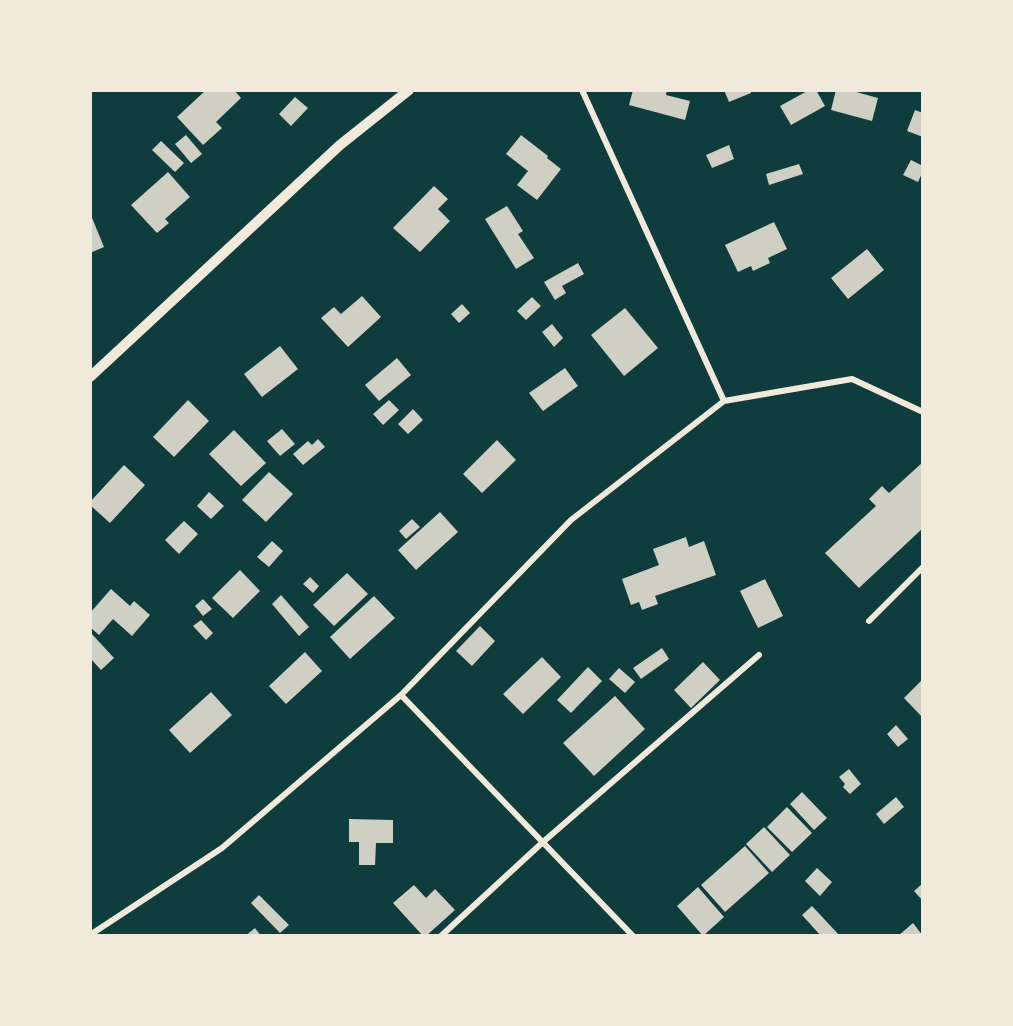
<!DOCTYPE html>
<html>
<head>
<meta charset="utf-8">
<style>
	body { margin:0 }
	#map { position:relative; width:1013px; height:1026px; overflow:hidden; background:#0f3d3e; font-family:Jost,sans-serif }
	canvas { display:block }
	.frame { position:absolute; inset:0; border:92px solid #f1e9da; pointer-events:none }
</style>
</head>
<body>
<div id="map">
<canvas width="1013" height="1026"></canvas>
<div class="frame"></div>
</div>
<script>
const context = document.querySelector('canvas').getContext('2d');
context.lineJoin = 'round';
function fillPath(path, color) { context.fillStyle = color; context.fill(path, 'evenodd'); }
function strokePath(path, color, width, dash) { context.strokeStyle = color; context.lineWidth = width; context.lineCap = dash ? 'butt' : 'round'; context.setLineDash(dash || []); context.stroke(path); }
fillPath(new Path2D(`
	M 206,90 L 234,90 L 241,98 L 216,122 L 222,128 L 203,145 L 177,117 Z
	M 633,90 L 667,90 L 666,95 L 690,101 L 685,120 L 629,105 Z
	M 724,90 L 750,90 L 751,93 L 729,102 Z
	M 809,90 L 816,90 L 825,106 L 791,125 L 780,106 Z
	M 836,90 L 849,90 L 878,98 L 872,121 L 831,110 Z
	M 295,97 L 308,108 L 291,126 L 279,114 Z
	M 915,110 L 923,113 L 923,137 L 907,131 Z
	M 186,135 L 202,154 L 191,163 L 175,144 Z
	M 521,135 L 548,156 L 547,158 L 561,169 L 537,200 L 517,185 L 528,171 L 506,154 Z
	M 161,141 L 184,163 L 175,172 L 152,150 Z
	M 729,145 L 734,159 L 712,168 L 706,155 Z
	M 911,160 L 923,166 L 923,171 L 918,182 L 903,175 Z
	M 799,164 L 803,174 L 769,185 L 766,174 Z
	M 168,172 L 190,197 L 165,219 L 169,223 L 157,233 L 131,205 Z
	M 434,186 L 448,199 L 438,209 L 450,221 L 420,252 L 393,228 Z
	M 507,206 L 523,231 L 518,234 L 534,258 L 516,269 L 485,219 Z
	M 90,213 L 104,247 L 90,253 Z
	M 774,222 L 787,249 L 768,258 L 770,263 L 753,271 L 751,266 L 738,272 L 725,245 Z
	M 867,249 L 884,270 L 848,299 L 831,278 Z
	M 578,263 L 584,274 L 562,286 L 566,293 L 555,300 L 544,282 Z
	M 362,296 L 381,317 L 348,347 L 321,318 L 334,307 L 341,314 Z
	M 532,297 L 541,306 L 526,320 L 517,311 Z
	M 462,304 L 470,313 L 459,323 L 451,314 Z
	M 625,308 L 658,348 L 624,376 L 591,335 Z
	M 552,324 L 563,338 L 554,347 L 542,332 Z
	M 280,346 L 298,369 L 262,397 L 244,374 Z
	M 397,358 L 411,375 L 379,401 L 365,385 Z
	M 565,368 L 578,386 L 543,411 L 529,393 Z
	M 188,400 L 209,421 L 174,457 L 153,437 Z
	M 389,400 L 399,410 L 383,425 L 373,414 Z
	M 413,409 L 423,420 L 408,434 L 398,424 Z
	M 282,429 L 295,444 L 280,456 L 267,441 Z
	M 234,430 L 266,463 L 241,486 L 209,454 Z
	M 318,439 L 325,447 L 303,465 L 293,454 L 308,441 L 312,445 Z
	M 497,440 L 516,460 L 482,493 L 463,474 Z
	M 923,462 L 923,528 L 859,588 L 825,553 L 876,506 L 869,499 L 882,486 L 889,493 Z
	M 124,465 L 145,485 L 110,523 L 90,505 L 90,502 Z
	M 269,472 L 293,494 L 266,522 L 242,500 Z
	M 209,492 L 224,506 L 211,519 L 197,506 Z
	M 440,512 L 458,532 L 416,570 L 398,550 Z
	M 412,519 L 420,527 L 406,539 L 399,531 Z
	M 184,521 L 198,534 L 179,554 L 165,540 Z
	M 686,537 L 689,547 L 704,541 L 716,575 L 655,596 L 658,604 L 642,610 L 639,602 L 631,605 L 622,579 L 659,565 L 653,549 Z
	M 272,541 L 283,551 L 269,567 L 257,557 Z
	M 240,570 L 260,591 L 233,618 L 212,598 Z
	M 347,573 L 368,594 L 334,626 L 313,605 Z
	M 310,577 L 319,586 L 313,593 L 303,584 Z
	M 765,579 L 783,616 L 758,628 L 740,591 Z
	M 111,589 L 130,606 L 134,601 L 150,615 L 132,636 L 113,619 L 99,635 L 90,627 L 90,613 Z
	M 281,595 L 309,627 L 299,636 L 272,604 Z
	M 374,596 L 395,618 L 350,659 L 330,637 Z
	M 203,599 L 212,609 L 203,616 L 195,606 Z
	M 201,620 L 213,633 L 206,640 L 193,626 Z
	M 480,626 L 495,641 L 472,666 L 456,651 Z
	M 90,632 L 114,658 L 101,670 L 90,658 Z
	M 662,648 L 669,659 L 641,679 L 633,668 Z
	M 305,652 L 322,671 L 286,704 L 269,686 Z
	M 542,657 L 561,677 L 523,714 L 503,694 Z
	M 703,662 L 720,680 L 691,708 L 674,690 Z
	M 588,667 L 602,681 L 571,713 L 557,700 Z
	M 619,668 L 635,682 L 625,693 L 609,679 Z
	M 921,681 L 923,683 L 923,718 L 904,698 Z
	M 211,692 L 232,715 L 190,753 L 169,730 Z
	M 615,696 L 645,729 L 594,776 L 563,743 Z
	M 896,725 L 908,739 L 898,747 L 887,734 Z
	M 849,769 L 861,784 L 850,794 L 843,787 L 845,784 L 839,777 Z
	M 802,792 L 827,818 L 814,830 L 790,804 Z
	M 896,797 L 904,807 L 884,824 L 876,814 Z
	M 787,807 L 812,833 L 792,852 L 767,827 Z
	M 349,819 L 393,820 L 393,843 L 376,843 L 375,865 L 359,865 L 359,842 L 349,842 Z
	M 764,827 L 790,855 L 772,872 L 746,844 Z
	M 745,846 L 769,873 L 725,912 L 701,885 Z
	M 817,868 L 832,882 L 820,896 L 805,881 Z
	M 922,884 L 923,885 L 923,901 L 914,891 Z
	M 414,885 L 426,898 L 435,889 L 455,910 L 426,936 L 423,936 L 393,903 Z
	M 698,887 L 724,917 L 703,936 L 677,906 Z
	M 259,895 L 289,925 L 280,933 L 251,903 Z
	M 812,906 L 840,936 L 821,936 L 802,915 Z
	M 913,923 L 923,936 L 898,936 Z
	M 255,928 L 261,936 L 245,936 Z`), '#cfcfc3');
strokePath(new Path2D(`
	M 582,90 L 724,401
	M 869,621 L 923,567
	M 401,695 L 633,936
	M 90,935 L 222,848 L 401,695 L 571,520 L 724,401 L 852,379 L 923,412
	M 441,936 L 543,842 L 759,655`), '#f1e9da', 6);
strokePath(new Path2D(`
	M 90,377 L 340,145 L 409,90`), '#f1e9da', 10);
</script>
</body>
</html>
